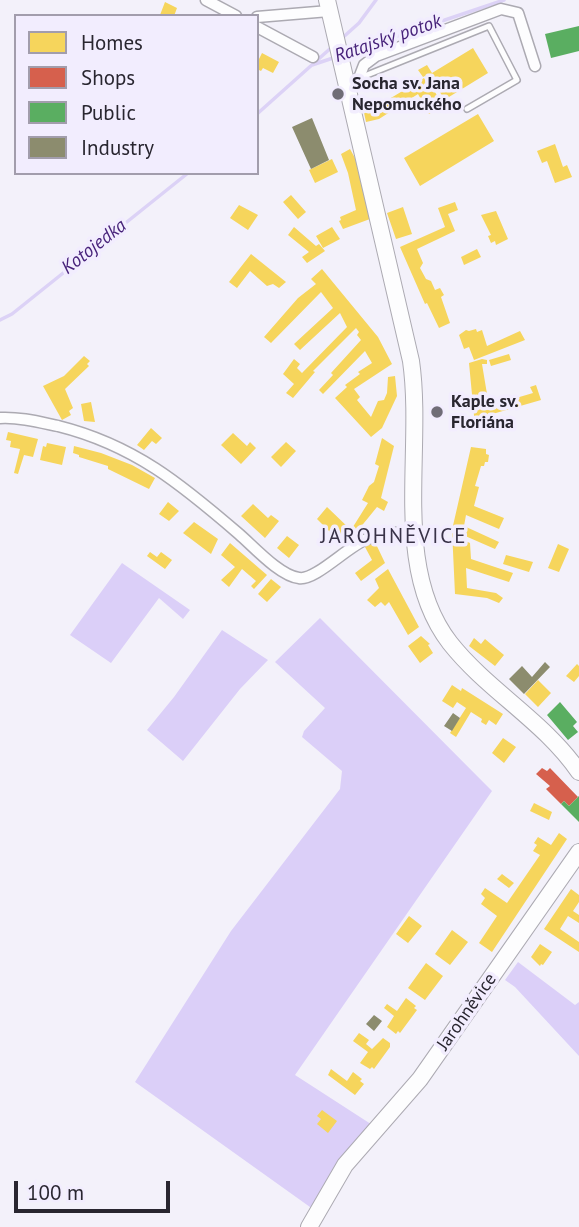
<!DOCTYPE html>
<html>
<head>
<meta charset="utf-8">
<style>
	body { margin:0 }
	#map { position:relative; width:579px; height:1227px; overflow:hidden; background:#f3f1fa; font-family:"PT Sans",sans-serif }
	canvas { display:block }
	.legend { position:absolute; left:14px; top:14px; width:245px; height:161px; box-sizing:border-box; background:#f2edfe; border:2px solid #a29dac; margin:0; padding:9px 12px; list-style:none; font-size:21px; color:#292630 }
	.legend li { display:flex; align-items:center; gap:14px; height:35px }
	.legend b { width:35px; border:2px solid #a29dac }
	.scale { position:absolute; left:14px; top:1181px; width:156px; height:32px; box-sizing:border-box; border:4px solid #292630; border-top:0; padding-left:9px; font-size:21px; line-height:24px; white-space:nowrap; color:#292630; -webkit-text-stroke:5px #f2edfe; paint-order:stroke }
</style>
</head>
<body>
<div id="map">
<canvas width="579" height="1227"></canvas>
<ul class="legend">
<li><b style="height:19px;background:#f6d55c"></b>Homes</li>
<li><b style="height:19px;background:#d6604d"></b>Shops</li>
<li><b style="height:19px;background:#5aae61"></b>Public</li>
<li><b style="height:19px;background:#8c8c6e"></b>Industry</li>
</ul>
<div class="scale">100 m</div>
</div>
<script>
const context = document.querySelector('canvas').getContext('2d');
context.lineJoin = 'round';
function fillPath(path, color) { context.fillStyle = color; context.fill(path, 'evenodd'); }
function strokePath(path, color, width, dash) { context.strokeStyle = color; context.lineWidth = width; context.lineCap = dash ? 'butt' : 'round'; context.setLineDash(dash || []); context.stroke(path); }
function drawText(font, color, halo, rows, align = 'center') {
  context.font = font + ' "PT Sans",sans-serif'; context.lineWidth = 7; context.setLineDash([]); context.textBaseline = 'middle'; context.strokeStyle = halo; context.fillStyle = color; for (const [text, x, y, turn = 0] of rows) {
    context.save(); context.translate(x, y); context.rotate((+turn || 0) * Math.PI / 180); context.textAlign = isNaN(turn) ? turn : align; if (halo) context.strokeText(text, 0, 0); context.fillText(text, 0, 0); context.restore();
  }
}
fillPath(new Path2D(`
	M 122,563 L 190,610 L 183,619 L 159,598 L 111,663 L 70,635 Z
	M 320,618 L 492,791 L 295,1075 L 377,1128 L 317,1212 L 135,1082 L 231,931 L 340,789 L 342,771 L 302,737 L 304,731 L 325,708 L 275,662 Z
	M 222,630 L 268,660 L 240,689 L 183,761 L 147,730 L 174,697 Z
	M 518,962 L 575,1005 L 579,1002 L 579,1056 L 515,987 L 505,980 Z`), '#dbcff8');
fillPath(new Path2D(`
	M 165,2 L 177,8 L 174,16 L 160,15 Z
	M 473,48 L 488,73 L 444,100 L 439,90 L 435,92 L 443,106 L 429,114 L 418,94 L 379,119 L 366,122 L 363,108 L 368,107 L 367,104 L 374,102 L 376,107 L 424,78 L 429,87 L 431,86 L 425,76 L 423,77 L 418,70 L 427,65 L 432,73 Z
	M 262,53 L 279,62 L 273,73 L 263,68 L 261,71 L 257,69 L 257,63 Z
	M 478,114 L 494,141 L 420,186 L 404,158 Z
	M 555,144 L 563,167 L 567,165 L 572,177 L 555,183 L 547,161 L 542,163 L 537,151 Z
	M 350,149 L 355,158 L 370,219 L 343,229 L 339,221 L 341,220 L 340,217 L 356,210 L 348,173 L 341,154 Z
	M 332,159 L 338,172 L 315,183 L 309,170 Z
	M 291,195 L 306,212 L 298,219 L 283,202 Z
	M 455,202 L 458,210 L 448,214 L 455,231 L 417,249 L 423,263 L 420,268 L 426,279 L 431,281 L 435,290 L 440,288 L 444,295 L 441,297 L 450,323 L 439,328 L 427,303 L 425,304 L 400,247 L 445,227 L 438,208 Z
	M 239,205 L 258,215 L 248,230 L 230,218 Z
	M 403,207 L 412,234 L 396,239 L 387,213 Z
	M 496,211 L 508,239 L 496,245 L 495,241 L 491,243 L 488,236 L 491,235 L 481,215 Z
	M 294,227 L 316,246 L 319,244 L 325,251 L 307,263 L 302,257 L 309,252 L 288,235 Z
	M 332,227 L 340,239 L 323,248 L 316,236 Z
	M 477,249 L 481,257 L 464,265 L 461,257 Z
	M 251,254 L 286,282 L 279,288 L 273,284 L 267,286 L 250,271 L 237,288 L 229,282 Z
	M 322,269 L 378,337 L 392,364 L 354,389 L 360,397 L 357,400 L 371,417 L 378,401 L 384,400 L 387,393 L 388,377 L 395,376 L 397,396 L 382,428 L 371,437 L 335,398 L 347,387 L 345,385 L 360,374 L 358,372 L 372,363 L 365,351 L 323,394 L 319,390 L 333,375 L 331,373 L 361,340 L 357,335 L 359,332 L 356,328 L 313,371 L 315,372 L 293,398 L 286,393 L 294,384 L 283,374 L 294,359 L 300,364 L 297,368 L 302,373 L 347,327 L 340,313 L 300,350 L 294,344 L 333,308 L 321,292 L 271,343 L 264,337 L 298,298 L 316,284 L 311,279 Z
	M 476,329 L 477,332 L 482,330 L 487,346 L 520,331 L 525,340 L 474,360 L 469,347 L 464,349 L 459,335 L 466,330 L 469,331 Z
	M 509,354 L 511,360 L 491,366 L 489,360 Z
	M 84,356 L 90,361 L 87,364 L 89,366 L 65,389 L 73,408 L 69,411 L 71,415 L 62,420 L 43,386 L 64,376 Z
	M 482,359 L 487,360 L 487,364 L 482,364 L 489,406 L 533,393 L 530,387 L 536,385 L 541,400 L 489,415 L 493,415 L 494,430 L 482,431 L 482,426 L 475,426 L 469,363 Z
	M 91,402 L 95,422 L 84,421 L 81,404 Z
	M 151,428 L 162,438 L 156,444 L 152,441 L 144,450 L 137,445 Z
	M 8,432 L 38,439 L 33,457 L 24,455 L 18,474 L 14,473 L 20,449 L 10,447 L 11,441 L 6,440 Z
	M 233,433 L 247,446 L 250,442 L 256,448 L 241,464 L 221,445 Z
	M 382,438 L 394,446 L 381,498 L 388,502 L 384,511 L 377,507 L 355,534 L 343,545 L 317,519 L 327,507 L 351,530 L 368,503 L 362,500 L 369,486 L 374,482 L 379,466 L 375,464 Z
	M 286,442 L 296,451 L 281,467 L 271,457 Z
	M 47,443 L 66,447 L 62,465 L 40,460 L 43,446 L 46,447 Z
	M 74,446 L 101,453 L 132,465 L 155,478 L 149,489 L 108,469 L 108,466 L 79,457 L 79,455 L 73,453 Z
	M 471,447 L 486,449 L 486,454 L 489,455 L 488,462 L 485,462 L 484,466 L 481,466 L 475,486 L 479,487 L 474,506 L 504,518 L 499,529 L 466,515 L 464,526 L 499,542 L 495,549 L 463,535 L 463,540 L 470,543 L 471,559 L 513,573 L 509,582 L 466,568 L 467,588 L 496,593 L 503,598 L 499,603 L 487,598 L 455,594 L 452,530 Z
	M 168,502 L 179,511 L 169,521 L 159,514 Z
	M 253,504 L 268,518 L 271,515 L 279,521 L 265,538 L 241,516 Z
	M 194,522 L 218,539 L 211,554 L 183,533 Z
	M 287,536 L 299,545 L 289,558 L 277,548 Z
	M 375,542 L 385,563 L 361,581 L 355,573 L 372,560 L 365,547 Z
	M 230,543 L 267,575 L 254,589 L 251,586 L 256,581 L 242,569 L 229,587 L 221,580 L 235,567 L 221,555 Z
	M 558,544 L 569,549 L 559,572 L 548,568 Z
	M 150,552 L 157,557 L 161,552 L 172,560 L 165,569 L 147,556 Z
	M 506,555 L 533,562 L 529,572 L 503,564 Z
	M 388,569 L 419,627 L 408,635 L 389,602 L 385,606 L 381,602 L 375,607 L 367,600 L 379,588 L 375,579 Z
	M 271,579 L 281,587 L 267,602 L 258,594 Z
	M 421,636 L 430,644 L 428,645 L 433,653 L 420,663 L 408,646 Z
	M 474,638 L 481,644 L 485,639 L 504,655 L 495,666 L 469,646 Z
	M 577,664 L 579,666 L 579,676 L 574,682 L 566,676 Z
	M 538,680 L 551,693 L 538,707 L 525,694 Z
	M 452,685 L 461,691 L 462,688 L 503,714 L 496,725 L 489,720 L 486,725 L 481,722 L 482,719 L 471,712 L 456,737 L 450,733 L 466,708 L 457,702 L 453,708 L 442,701 Z
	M 503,738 L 516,747 L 504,763 L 492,753 Z
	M 534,803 L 552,812 L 549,820 L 530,811 Z
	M 559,833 L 567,839 L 492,952 L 479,943 L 497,916 L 481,904 L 485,898 L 481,894 L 485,888 L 507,903 L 540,855 L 533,851 L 537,845 L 534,843 L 538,837 L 551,845 Z
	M 502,874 L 514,883 L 509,888 L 497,879 Z
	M 571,889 L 579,895 L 579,902 L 573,911 L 579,915 L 579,923 L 568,916 L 560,929 L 579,942 L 579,952 L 544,929 Z
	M 409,916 L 422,926 L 408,943 L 396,934 Z
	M 452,930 L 468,942 L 450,965 L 435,954 Z
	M 540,944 L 552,952 L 543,965 L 541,964 L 540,966 L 531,957 Z
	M 426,963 L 443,976 L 425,1000 L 408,988 Z
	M 406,998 L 416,1006 L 414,1008 L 417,1010 L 400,1033 L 398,1031 L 396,1034 L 387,1027 L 394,1016 L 384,1008 L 387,1004 L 397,1011 Z
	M 359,1033 L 369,1040 L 366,1044 L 372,1049 L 383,1038 L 390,1043 L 390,1047 L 374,1069 L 372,1067 L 370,1069 L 360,1063 L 368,1052 L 353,1041 Z
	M 331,1069 L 347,1081 L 353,1072 L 362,1079 L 360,1081 L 364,1084 L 355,1095 L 328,1075 Z
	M 322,1110 L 337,1121 L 328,1133 L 317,1124 L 321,1119 L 317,1116 Z`), '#f6d55c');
fillPath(new Path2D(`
	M 542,768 L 547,771 L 550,768 L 578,797 L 569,806 L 564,801 L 561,804 L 546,789 L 550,786 L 536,774 Z`), '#d6604d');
fillPath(new Path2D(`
	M 579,26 L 579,51 L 551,58 L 545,34 Z
	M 560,702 L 577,722 L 573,726 L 578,732 L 568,740 L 547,715 Z
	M 579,796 L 579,822 L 561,804 L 564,801 L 569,806 Z`), '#5aae61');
fillPath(new Path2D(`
	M 312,118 L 329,160 L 311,169 L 292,127 Z
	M 545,662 L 550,667 L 524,694 L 509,679 L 522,666 L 532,677 Z
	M 453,713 L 460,718 L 452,731 L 444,726 Z
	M 374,1015 L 382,1021 L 374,1031 L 366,1024 Z`), '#8c8c6e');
strokePath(new Path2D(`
	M 340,40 L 359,23 L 376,0
	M 344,54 L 504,0
	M 312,65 L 336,57
	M 257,114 L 332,47
	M 0,320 L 12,314 L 188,173`), '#dcd2f6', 3.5);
const lane = new Path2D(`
	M 362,77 L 489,26 L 517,80 L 467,109`);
const street = new Path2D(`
	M 206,0 L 236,16
	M 257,17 L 329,11
	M 257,27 L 313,57
	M 346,84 L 359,78 L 364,65 L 376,56 L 501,9 L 518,13 L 535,66
	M 0,418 C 20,417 39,422 58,426 C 134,445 181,484 239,534 C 254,547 280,576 299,578 C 315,581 348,546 367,539 C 382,533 398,532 414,532`);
const secondary = new Path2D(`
	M 327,0 L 411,361 C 424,451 391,567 450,643 C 488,691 544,721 579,772
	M 309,1227 L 345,1165 L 420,1079 L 579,852`);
strokePath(lane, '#acaab2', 8);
strokePath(street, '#acaab2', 13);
strokePath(secondary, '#acaab2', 18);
strokePath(lane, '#fdfdfe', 5);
strokePath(street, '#fdfdfe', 10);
strokePath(secondary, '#fdfdfe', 16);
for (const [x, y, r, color] of [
	[338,94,7,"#706d77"],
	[437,412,7,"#706d77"]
]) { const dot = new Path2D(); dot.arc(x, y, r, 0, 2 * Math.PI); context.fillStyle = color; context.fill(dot); strokePath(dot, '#f2edfe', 2.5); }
drawText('bold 18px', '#292630', '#f2edfe', [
	["Socha sv. Jana",352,84],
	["Nepomuckého",352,105],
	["Kaple sv.",451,402],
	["Floriána",451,423]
], 'left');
drawText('18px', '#292630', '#f2edfe', [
	["Jarohněvice",467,1012,-55]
]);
drawText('italic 19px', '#47227a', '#f2edfe', [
	["Ratajský potok",388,39,-19],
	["Kotojedka",94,247,-38]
]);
context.letterSpacing = '2px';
drawText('21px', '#393348', '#f2edfe', [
	["JAROHNĚVICE",394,537]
]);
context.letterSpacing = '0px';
</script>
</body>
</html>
